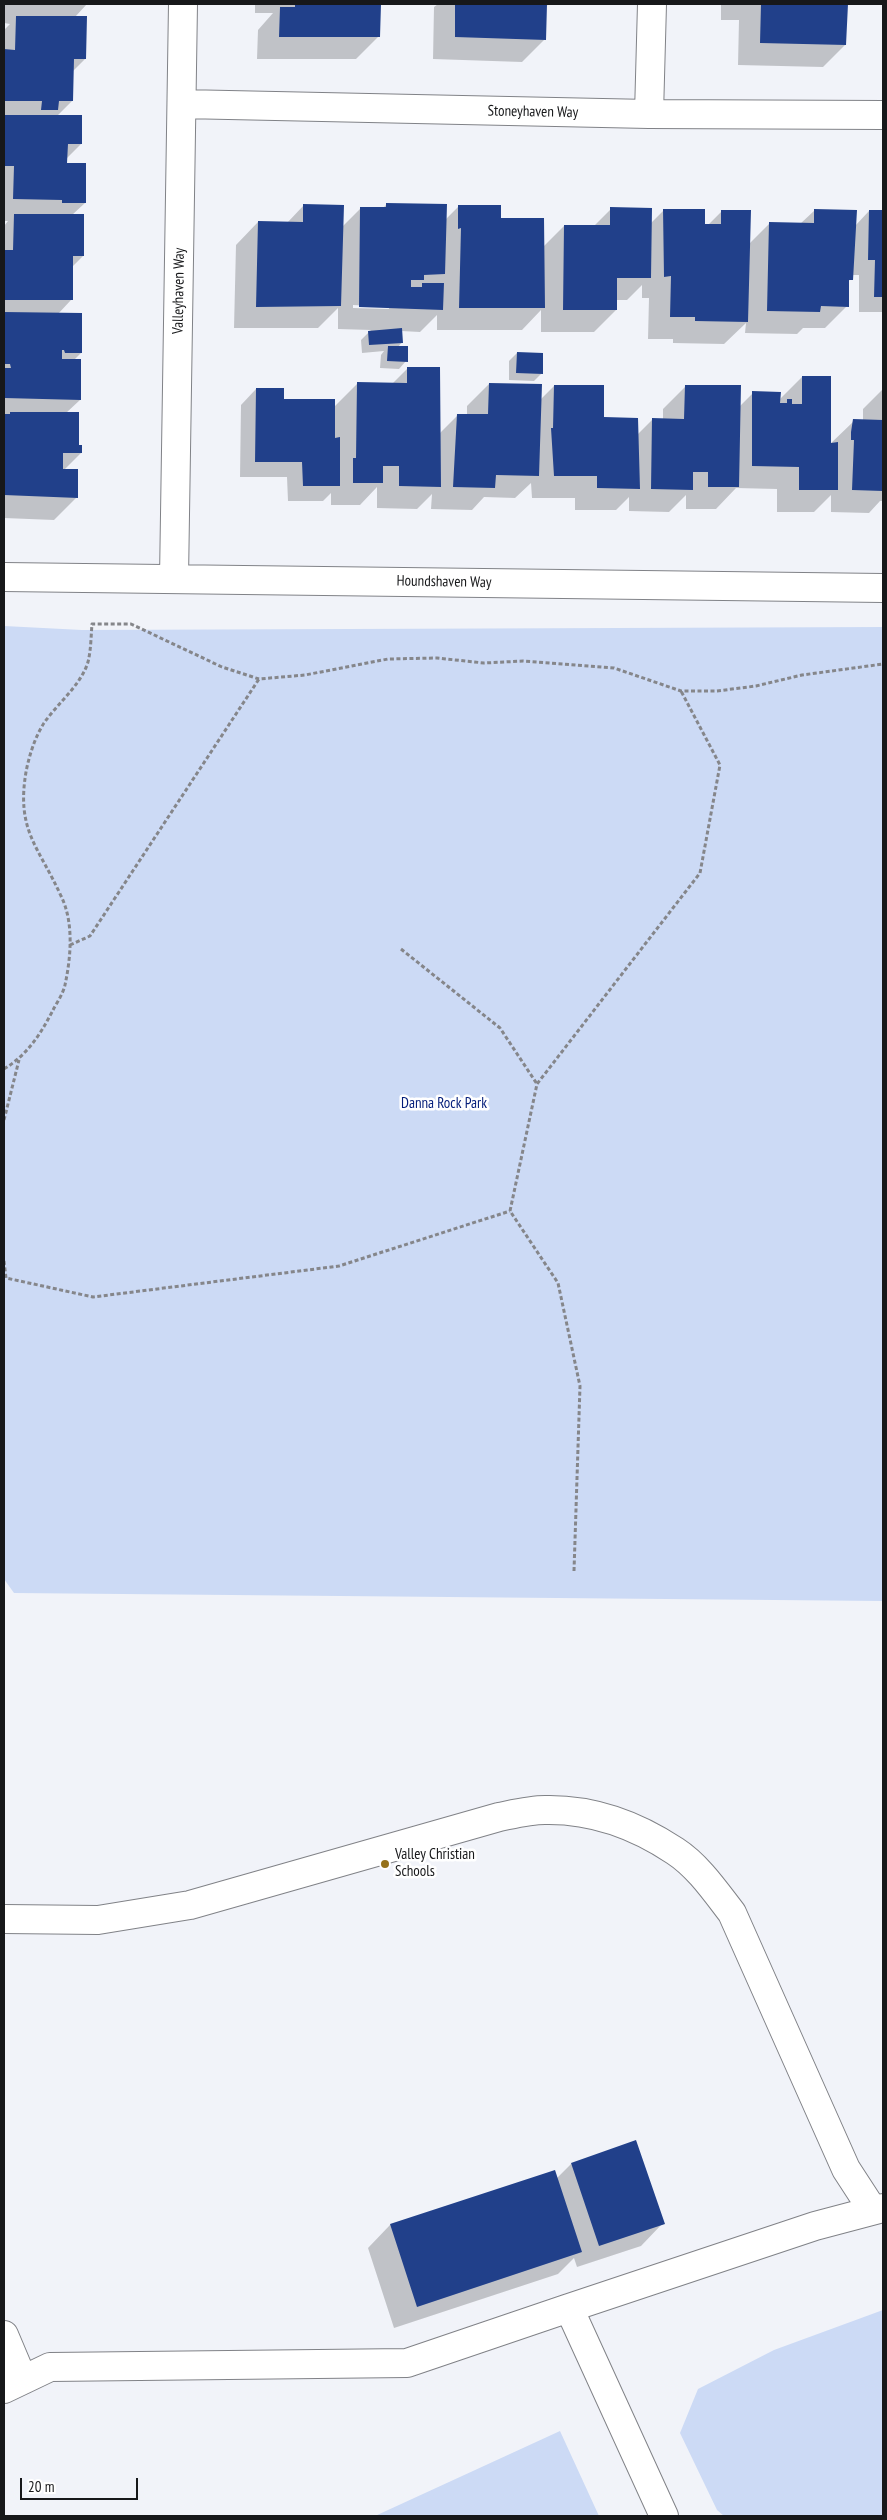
<!DOCTYPE html>
<html>
<head>
<meta charset="utf-8">
<style>
	body { margin:0 }
	#map { position:relative; width:887px; height:2520px; overflow:hidden; background:#f1f3f9; font-family:"PT Sans Narrow",sans-serif }
	canvas { display:block }
	.frame { position:absolute; inset:0; border:5px solid #17181a; pointer-events:none }
	.scale { position:absolute; left:20px; top:2478px; width:118px; height:22px; box-sizing:border-box; border:2px solid #17181a; border-top:0; padding-left:6px; font-size:15px; line-height:18px; white-space:nowrap; color:#17181a; -webkit-text-stroke:4px #fff; paint-order:stroke }
</style>
</head>
<body>
<div id="map">
<canvas width="887" height="2520"></canvas>
<div class="frame"></div>
<div class="scale">20 m</div>
</div>
<script>
const context = document.querySelector('canvas').getContext('2d');
context.lineJoin = 'round';
function fillPath(path, color) { context.fillStyle = color; context.fill(path, 'evenodd'); }
function strokePath(path, color, width, dash) { context.strokeStyle = color; context.lineWidth = width; context.lineCap = dash ? 'butt' : 'round'; context.setLineDash(dash || []); context.stroke(path); }
function drawText(font, color, halo, rows, align = 'center') {
  context.font = font + ' "PT Sans Narrow",sans-serif'; context.lineWidth = 5; context.setLineDash([]); context.textBaseline = 'middle'; context.strokeStyle = halo; context.fillStyle = color; for (const [text, x, y, turn = 0] of rows) {
    context.save(); context.translate(x, y); context.rotate((+turn || 0) * Math.PI / 180); context.textAlign = isNaN(turn) ? turn : align; if (halo) context.strokeText(text, 0, 0); context.fillText(text, 0, 0); context.restore();
  }
}
fillPath(new Path2D(`
	M 4,626 L 82,630 L 883,627 L 883,1601 L 14,1593 L 4,1579 Z
	M 883,2310 L 883,2516 L 724,2516 L 717,2510 L 680,2433 L 698,2389 L 774,2350 Z
	M 560,2431 L 599,2516 L 375,2516 Z`), '#ccdaf5');
fillPath(new Path2D(`
	M 4,4 L 87,4 L 75,17 L 85,59 L 73,71 L 72,101 L 57,116 L 81,144 L 66,159 L 66,164 L 85,203 L 72,215 L 83,256 L 72,267 L 71,300 L 58,314 L 81,353 L 73,361 L 80,400 L 66,413 L 81,453 L 64,470 L 77,497 L 54,520 L 4,518 L 4,226 L 8,221 L 4,221 L 4,30 L 10,24 L 4,23 Z
	M 255,4 L 379,4 L 379,36 L 356,59 L 257,59 L 258,30 L 273,13 L 255,13 Z
	M 438,4 L 549,4 L 545,7 L 545,39 L 522,62 L 433,59 L 434,7 Z
	M 721,4 L 846,4 L 845,45 L 823,67 L 738,65 L 739,20 L 721,20 Z
	M 304,205 L 342,227 L 361,208 L 383,208 L 386,205 L 446,219 L 458,207 L 499,220 L 543,247 L 564,226 L 593,227 L 611,209 L 650,224 L 664,210 L 703,225 L 708,225 L 722,211 L 748,245 L 770,223 L 800,224 L 815,210 L 855,226 L 869,211 L 883,211 L 883,312 L 859,312 L 859,275 L 852,275 L 848,283 L 847,306 L 825,328 L 803,328 L 797,334 L 745,333 L 746,323 L 724,344 L 673,343 L 673,339 L 648,339 L 649,298 L 642,298 L 642,285 L 627,300 L 616,300 L 616,310 L 594,332 L 541,332 L 541,310 L 522,330 L 437,330 L 437,315 L 420,332 L 401,331 L 402,342 L 398,347 L 406,361 L 399,369 L 380,368 L 381,355 L 384,351 L 362,353 L 361,340 L 371,330 L 338,329 L 338,308 L 318,328 L 234,328 L 236,245 L 258,222 L 287,223 ZM 353,305 L 389,307 L 389,309 L 353,308 Z
	M 517,353 L 542,373 L 534,381 L 509,380 L 509,361 Z
	M 408,368 L 439,434 L 458,415 L 467,415 L 467,406 L 489,384 L 540,400 L 554,386 L 603,419 L 637,435 L 653,419 L 663,420 L 663,409 L 686,386 L 739,407 L 753,393 L 779,400 L 802,377 L 829,445 L 854,421 L 863,421 L 863,409 L 883,389 L 883,501 L 880,501 L 869,513 L 831,512 L 831,495 L 814,512 L 777,512 L 777,489 L 736,488 L 716,509 L 686,509 L 686,495 L 669,512 L 629,511 L 629,497 L 616,510 L 575,510 L 575,498 L 532,498 L 531,483 L 515,498 L 484,497 L 472,510 L 431,509 L 432,494 L 417,509 L 377,508 L 377,487 L 360,505 L 331,505 L 331,493 L 323,501 L 288,501 L 287,477 L 240,477 L 241,405 L 256,389 L 283,400 L 334,407 L 358,383 L 392,384 Z
	M 571,2164 L 663,2223 L 641,2246 L 577,2267 L 574,2258 L 558,2274 L 394,2328 L 368,2248 L 390,2225 L 554,2171 L 556,2179 Z`), '#0003');
fillPath(new Path2D(`
	M 295,4 L 381,4 L 380,37 L 279,37 L 280,7 L 295,7 Z
	M 455,4 L 547,4 L 546,40 L 455,37 Z
	M 761,4 L 848,4 L 846,45 L 760,43 Z
	M 16,16 L 87,16 L 86,59 L 74,59 L 73,101 L 59,101 L 58,110 L 41,110 L 42,101 L 4,101 L 4,49 L 15,50 Z
	M 4,115 L 82,115 L 82,144 L 68,144 L 67,163 L 86,163 L 86,203 L 62,203 L 62,200 L 13,199 L 14,166 L 4,166 Z
	M 386,203 L 447,204 L 445,274 L 424,275 L 424,280 L 411,280 L 411,287 L 422,287 L 422,283 L 444,283 L 443,310 L 359,307 L 360,207 L 386,207 Z
	M 303,204 L 344,205 L 341,306 L 256,307 L 258,221 L 303,222 Z
	M 458,205 L 501,205 L 501,218 L 544,218 L 545,308 L 459,308 L 461,228 L 458,229 Z
	M 610,207 L 652,208 L 651,278 L 617,278 L 617,310 L 563,310 L 564,225 L 610,225 Z
	M 663,209 L 705,209 L 705,224 L 721,224 L 721,210 L 751,210 L 748,322 L 695,321 L 695,317 L 670,317 L 671,276 L 664,277 Z
	M 814,209 L 857,210 L 853,280 L 849,280 L 849,307 L 821,306 L 820,312 L 767,311 L 769,222 L 814,223 Z
	M 869,210 L 883,210 L 883,297 L 874,297 L 875,260 L 868,260 Z
	M 14,214 L 84,214 L 84,256 L 73,256 L 73,300 L 4,300 L 4,250 L 13,250 Z
	M 4,312 L 82,313 L 82,353 L 65,353 L 64,350 L 62,350 L 62,359 L 81,359 L 81,400 L 4,398 L 4,368 L 11,368 L 10,364 L 4,364 Z
	M 402,328 L 403,343 L 369,345 L 368,331 Z
	M 388,346 L 408,346 L 408,362 L 387,361 Z
	M 517,352 L 543,353 L 543,374 L 516,373 Z
	M 407,367 L 440,367 L 441,487 L 399,486 L 399,466 L 383,466 L 383,483 L 353,483 L 353,458 L 356,458 L 357,382 L 407,383 Z
	M 802,376 L 831,376 L 831,443 L 838,442 L 838,490 L 799,490 L 799,467 L 752,466 L 752,391 L 781,392 L 780,403 L 787,403 L 787,399 L 792,399 L 792,404 L 802,404 Z
	M 489,383 L 542,384 L 539,476 L 496,475 L 495,488 L 453,487 L 457,414 L 488,414 Z
	M 554,385 L 604,385 L 604,417 L 638,418 L 640,489 L 597,488 L 597,476 L 554,476 L 551,428 L 553,428 Z
	M 685,385 L 741,385 L 739,487 L 708,487 L 708,472 L 693,472 L 693,490 L 651,489 L 652,418 L 684,419 Z
	M 256,388 L 284,388 L 284,399 L 335,399 L 335,438 L 340,437 L 340,486 L 303,486 L 302,462 L 255,462 Z
	M 10,412 L 79,412 L 79,445 L 82,445 L 82,453 L 63,453 L 63,469 L 78,469 L 78,498 L 4,495 L 4,414 L 10,414 Z
	M 853,419 L 883,420 L 883,491 L 852,490 L 854,440 L 851,440 L 851,432 Z
	M 636,2140 L 665,2224 L 599,2246 L 571,2163 Z
	M 555,2170 L 582,2252 L 417,2307 L 390,2224 Z`), '#21408a');
const minor = new Path2D(`
	M 182,104 L 649,114 L 883,115
	M 649,114 L 652,4
	M 4,577 L 883,588
	M 174,578 L 183,4
	M 4,1919 L 98,1920 L 190,1905 L 499,1817 C 514,1814 530,1810 545,1810 C 591,1809 636,1825 675,1851 C 698,1866 715,1891 732,1913 L 846,2169 L 872,2209
	M 569,2308 L 815,2226 L 883,2208
	M 4,2335 L 23,2380
	M 4,2389 L 50,2367 L 407,2363 L 569,2308 L 664,2516`);
strokePath(minor, '#808287', 30);
strokePath(new Path2D(`
	M 70,945 L 90,936 L 259,679
	M 401,949 L 500,1028 L 537,1084
	M 4,1069 C 27,1055 40,1035 52,1012 C 56,1004 63,994 65,985 C 71,957 74,922 61,896 C 39,847 16,831 26,772 C 29,756 35,737 44,723 C 58,703 81,685 88,662 C 91,650 91,636 92,624 L 131,624 L 222,667 L 259,679 L 305,675 L 388,659 L 437,658 L 484,663 L 523,661 L 614,668 L 681,691 L 717,691 L 756,686 L 802,675 L 883,664
	M 4,1120 L 19,1060
	M 4,1261 L 6,1278 L 93,1297 L 339,1266 L 510,1211
	M 574,1571 L 580,1386 L 558,1283 L 510,1211 L 537,1084 L 700,873 L 720,765 L 681,691`), '#85868a', 3, [4, 2.5]);
strokePath(minor, '#fff', 28);
for (const [x, y, r, color] of [
	[385,1864,5,"#95711a"]
]) { const dot = new Path2D(); dot.arc(x, y, r, 0, 2 * Math.PI); context.fillStyle = color; context.fill(dot); strokePath(dot, '#fff', 2); }
drawText('15px', '#17181a', '#fff', [
	["Stoneyhaven Way",533,112,1],
	["Valleyhaven Way",179,291,-89],
	["Houndshaven Way",444,582,1]
]);
drawText('15px', '#021c79', '#fff', [
	["Danna Rock Park",444,1104]
]);
drawText('15px', '#17181a', '#fff', [
	["Valley Christian",395,1855],
	["Schools",395,1872]
], 'left');
</script>
</body>
</html>
